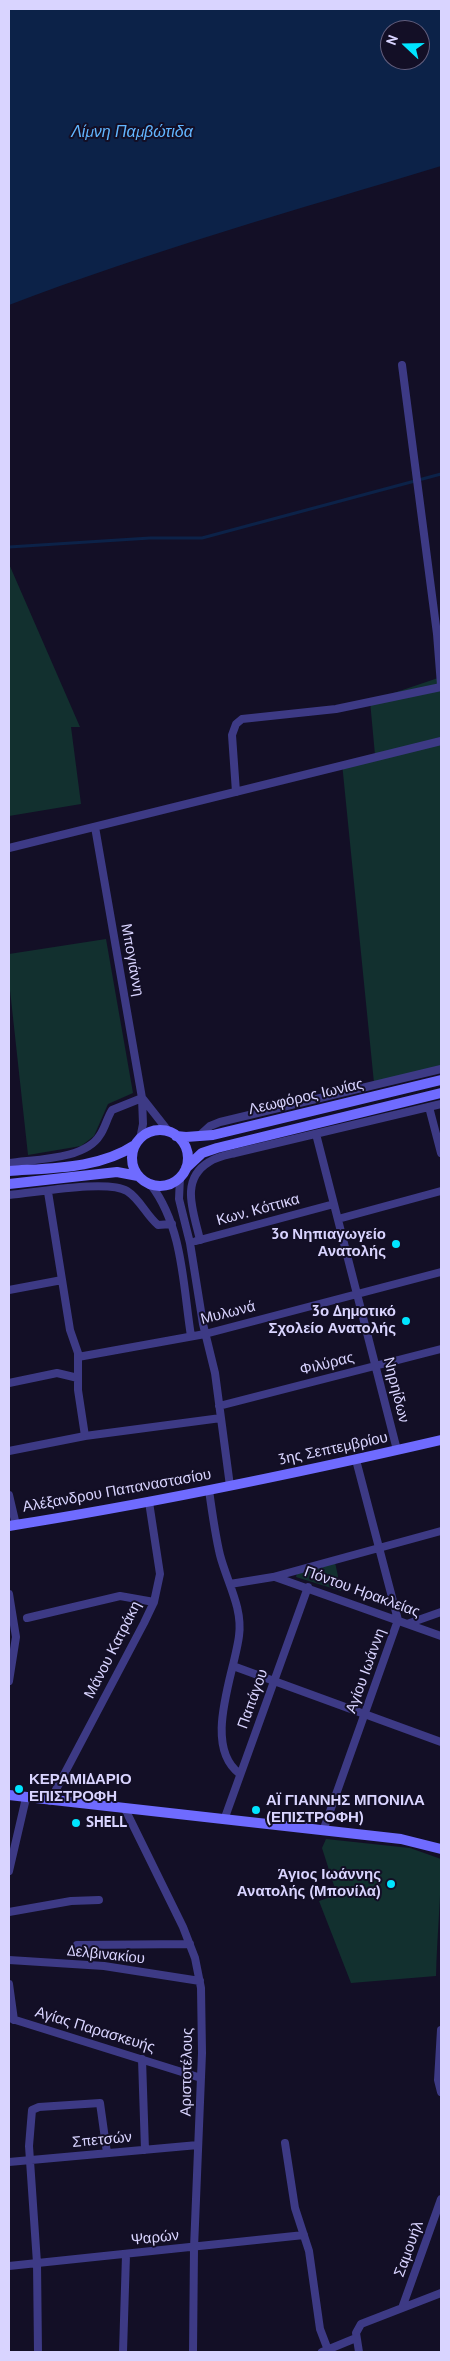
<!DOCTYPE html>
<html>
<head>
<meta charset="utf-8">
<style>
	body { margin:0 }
	#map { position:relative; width:450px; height:2361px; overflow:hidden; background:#130f26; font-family:"PT Sans",sans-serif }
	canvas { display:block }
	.frame { position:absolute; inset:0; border:10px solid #d9d4ff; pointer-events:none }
	.north { position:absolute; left:380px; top:20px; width:50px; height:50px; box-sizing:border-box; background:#130f26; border:1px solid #625e7d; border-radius:50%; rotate:291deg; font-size:14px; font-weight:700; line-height:20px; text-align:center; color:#d9d4ff }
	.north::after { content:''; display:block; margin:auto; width:18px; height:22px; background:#00e5ff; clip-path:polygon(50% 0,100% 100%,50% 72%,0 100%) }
</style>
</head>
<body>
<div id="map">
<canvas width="450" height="2361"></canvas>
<div class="frame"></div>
<div class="north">N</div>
</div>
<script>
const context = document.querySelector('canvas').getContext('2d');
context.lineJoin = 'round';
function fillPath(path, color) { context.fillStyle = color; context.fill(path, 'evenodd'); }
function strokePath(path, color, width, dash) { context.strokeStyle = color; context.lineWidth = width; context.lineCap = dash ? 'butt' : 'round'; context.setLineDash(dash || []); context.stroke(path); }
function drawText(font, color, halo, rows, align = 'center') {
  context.font = font + ' "PT Sans",sans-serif'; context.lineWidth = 4; context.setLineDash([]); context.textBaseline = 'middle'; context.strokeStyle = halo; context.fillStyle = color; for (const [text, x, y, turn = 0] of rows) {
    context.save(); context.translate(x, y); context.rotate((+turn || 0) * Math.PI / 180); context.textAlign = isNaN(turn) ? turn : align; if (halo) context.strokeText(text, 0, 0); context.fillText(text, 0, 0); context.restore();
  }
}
fillPath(new Path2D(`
	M 9,564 L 80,727 L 71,727 L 81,804 L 9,816 Z
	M 441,677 L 441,1066 L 374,1083 L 342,763 L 375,755 L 370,701 Z
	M 106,939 L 133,1093 L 108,1104 L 94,1136 L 81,1146 L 28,1155 L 9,981 L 9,954 Z
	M 335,1562 L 341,1591 L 296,1577 L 297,1573 Z
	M 326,1839 L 410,1848 L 441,1859 C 441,1898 437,1936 436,1976 L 351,1983 L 319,1901 L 337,1895 L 322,1848 Z`), '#12302f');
fillPath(new Path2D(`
	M 9,9 L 441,9 L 441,166 C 296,210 150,251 9,305 ZM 390,30 L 420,30 L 420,60 L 390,60 Z`), '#0c2248');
strokePath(new Path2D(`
	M 9,547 L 150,538 L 202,538 L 441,474`), '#0c2248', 3);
strokePath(new Path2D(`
	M 402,365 L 437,634 L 441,685
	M 236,792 L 232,735 L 236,724 L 242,719 L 336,709 L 441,687
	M 95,827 L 142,1098 L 143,1124 L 140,1139
	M 9,848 L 441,741
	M 143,1099 L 169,1132
	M 429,1107 L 441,1153
	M 316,1134 L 397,1450
	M 199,1136 L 210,1126 L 220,1122 L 441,1069
	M 9,1163 C 35,1159 85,1160 100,1135 C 105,1128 107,1118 112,1110 L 142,1098
	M 180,1177 L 179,1199 L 190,1243 L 203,1324 L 215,1373 L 230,1486
	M 151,1185 C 183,1227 183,1286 191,1336
	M 48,1192 L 70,1330 L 78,1353 L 78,1390 L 85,1436
	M 9,1195 C 35,1193 107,1179 127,1191 C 140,1199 146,1215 158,1225 L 172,1224
	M 338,1219 L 441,1191
	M 200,1240 C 194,1213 179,1180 209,1162 C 216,1157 227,1155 235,1153 L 441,1104
	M 196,1241 L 334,1204
	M 9,1290 L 62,1280
	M 78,1357 L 205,1334 L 441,1272
	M 9,1383 L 57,1373 L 78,1378
	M 219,1406 L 441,1349
	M 9,1451 L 85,1436 L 221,1418
	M 209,1490 C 212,1512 215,1534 220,1555 C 227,1582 243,1608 239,1636 C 234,1675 202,1746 240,1774
	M 9,1495 L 16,1525
	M 275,1577 L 441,1636
	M 230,1584 L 273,1577 L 441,1531
	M 9,1594 L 16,1637 L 9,1681
	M 27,1618 L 120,1596 L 154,1602
	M 407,1624 L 441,1612
	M 233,1666 L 441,1742
	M 50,1801 L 144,1623 L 154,1602 L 160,1574 L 149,1502
	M 125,1809 L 183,1927 L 195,1958 L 201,1988 L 202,2053 L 194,2248 L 193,2352
	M 224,1820 L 308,1587
	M 323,1831 L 398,1620 L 356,1460
	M 9,1871 L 26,1798
	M 9,1912 L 71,1901 L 99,1900
	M 77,1945 L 190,1944
	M 9,1960 L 104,1966 L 200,1981
	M 9,1984 L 14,2020
	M 9,2018 L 201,2078
	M 441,2030 L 438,2080 L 441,2092
	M 142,2059 L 145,2150
	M 285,2143 L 295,2208 L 309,2251 L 320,2329 L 328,2350
	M 9,2162 L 198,2145
	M 9,2266 L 304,2235
	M 402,2308 L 441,2199
	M 38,2352 L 37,2263 L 29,2146 L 32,2110 L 39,2107 L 100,2103 L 107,2153
	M 123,2352 L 126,2255
	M 322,2352 L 356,2338
	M 359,2352 L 356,2333 L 361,2324 L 441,2293`), '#3d3a85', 8);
strokePath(new Path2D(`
	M132 1158a28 28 0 1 1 56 0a28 28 0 1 1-56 0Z
	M 176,1136 L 186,1137 L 213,1135 L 441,1080
	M 186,1168 L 202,1153 L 217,1148 L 441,1093
	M 9,1171 C 51,1168 99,1169 135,1145
	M 9,1184 L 117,1172 L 138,1176
	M 9,1526 C 154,1503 298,1473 441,1440
	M 9,1795 L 401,1839 L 441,1849`), '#6f6bff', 10);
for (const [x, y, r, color] of [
	[396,1244,5,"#00e5ff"],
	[406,1321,5,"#00e5ff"],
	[19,1789,5,"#00e5ff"],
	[256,1810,5,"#00e5ff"],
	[76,1823,5,"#00e5ff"],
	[391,1884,5,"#00e5ff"]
]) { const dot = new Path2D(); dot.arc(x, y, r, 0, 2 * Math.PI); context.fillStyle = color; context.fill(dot); strokePath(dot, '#130f26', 2); }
drawText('15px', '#d9d4ff', '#130f26', [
	["Μπογιάννη",132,960,80],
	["Λεωφόρος Ιωνίας",306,1097,-13],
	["Κων. Κόττικα",258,1210,-15],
	["Μυλωνά",228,1313,-14],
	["Φιλύρας",327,1364,-14],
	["Νηρηίδων",396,1390,76],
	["3ης Σεπτεμβρίου",333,1449,-12],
	["Αλέξανδρου Παπαναστασίου",117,1491,-10],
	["Πόντου Ηρακλείας",362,1592,20],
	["Μάνου Κατράκη",113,1650,-63],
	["Αγίου Ιωάννη",366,1671,-70],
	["Παπάγου",253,1699,-70],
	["Δελβινακίου",106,1955,6],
	["Αγίας Παρασκευής",95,2030,17],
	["Αριστοτέλους",187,2072,-89],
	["Σπετσών",102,2140,-5],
	["Ψαρών",155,2238,-6],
	["Σαμουήλ",409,2249,-70]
]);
drawText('bold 15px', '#d9d4ff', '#130f26', [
	["3ο Νηπιαγωγείο",386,1235],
	["Ανατολής",386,1252],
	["3ο Δημοτικό",396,1312],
	["Σχολείο Ανατολής",396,1329],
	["ΚΕΡΑΜΙΔΑΡΙΟ",29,1780,"left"],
	["ΕΠΙΣΤΡΟΦΗ",29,1797,"left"],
	["ΑΪ ΓΙΑΝΝΗΣ ΜΠΟΝΙΛΑ",266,1801,"left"],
	["(ΕΠΙΣΤΡΟΦΗ)",266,1818,"left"],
	["SHELL",86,1823,"left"],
	["Άγιος Ιωάννης",381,1875],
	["Ανατολής (Μπονίλα)",381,1892]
], 'right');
drawText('italic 16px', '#62b6ff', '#130f26', [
	["Λίμνη Παμβώτιδα",132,132]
]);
</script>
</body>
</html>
